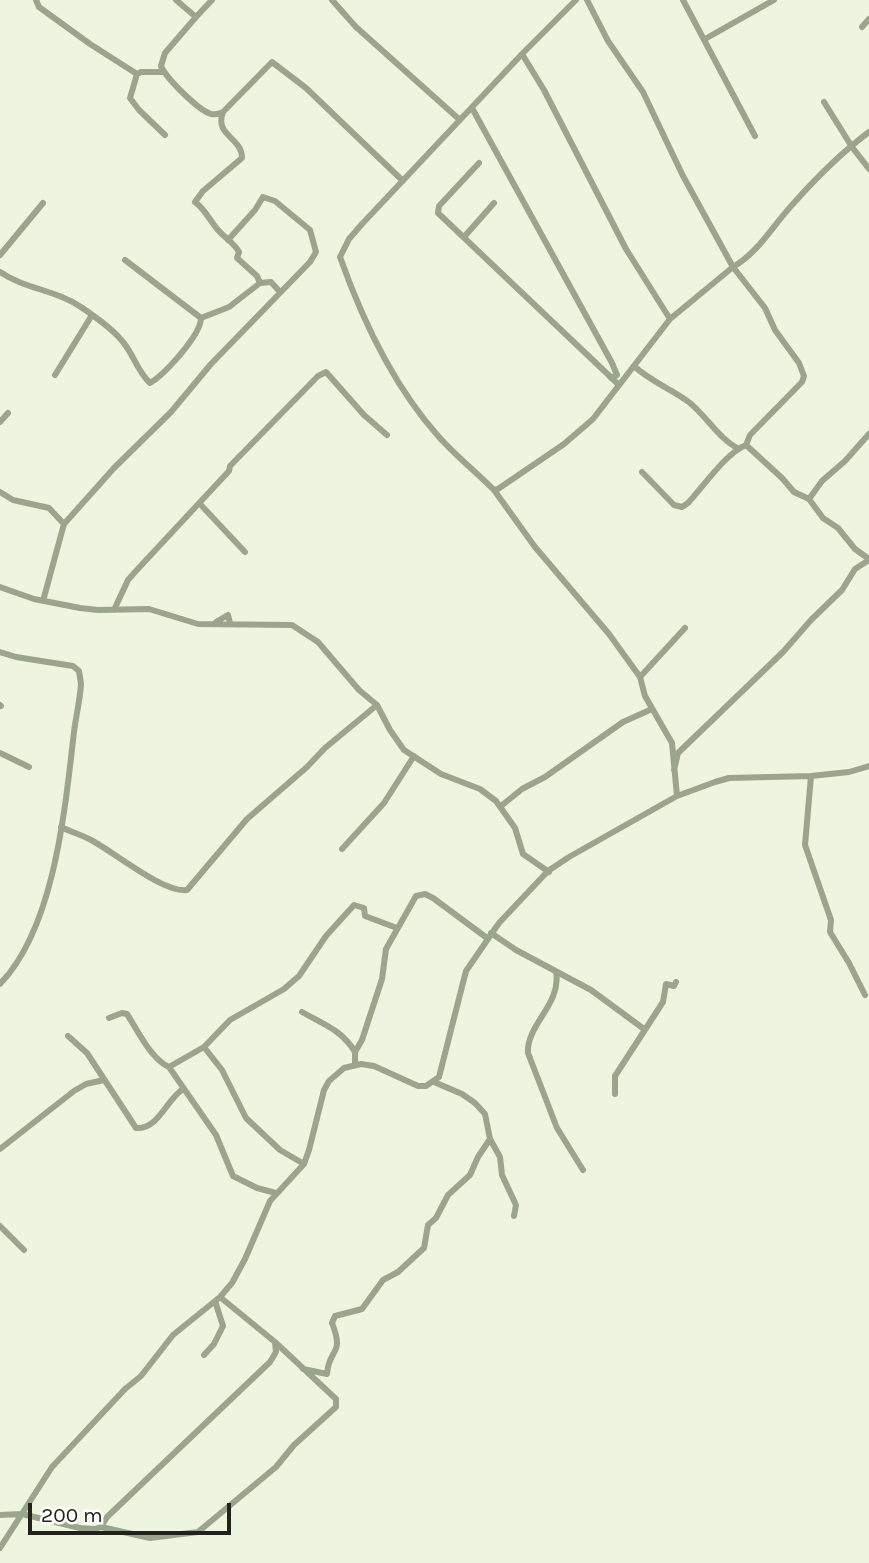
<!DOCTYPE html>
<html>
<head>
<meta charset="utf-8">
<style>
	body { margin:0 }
	#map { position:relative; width:869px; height:1563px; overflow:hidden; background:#edf4e0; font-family:Karla,sans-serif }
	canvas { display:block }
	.scale { position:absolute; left:28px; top:1503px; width:203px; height:32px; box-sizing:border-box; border:4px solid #20221b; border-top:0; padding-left:9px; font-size:21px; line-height:24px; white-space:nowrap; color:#20221b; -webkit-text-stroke:5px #fdfefa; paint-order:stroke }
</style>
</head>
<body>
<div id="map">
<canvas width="869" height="1563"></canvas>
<div class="scale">200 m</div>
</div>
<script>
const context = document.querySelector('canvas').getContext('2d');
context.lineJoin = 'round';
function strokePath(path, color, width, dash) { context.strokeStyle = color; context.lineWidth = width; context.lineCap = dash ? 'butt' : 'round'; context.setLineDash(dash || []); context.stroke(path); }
strokePath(new Path2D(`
	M 36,0 L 39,7 L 90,44 L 137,74
	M 176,0 L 196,17 L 165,53 L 161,66 C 166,78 198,110 211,114 C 217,115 217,114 223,112 L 272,62 L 306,88 L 403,181
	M 332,0 L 356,27 L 460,120
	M 576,0 L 522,54 L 362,224 L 349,239 L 340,257 C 362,319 395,388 439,437 C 456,456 476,472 494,490 L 498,489 L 564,444 L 593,419 L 670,319 L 733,267 C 759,252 773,225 793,204 C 816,178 841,153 869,132
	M 587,0 L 608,41 L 643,92 L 683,176 L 733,267 L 765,308 L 775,330 L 799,363 L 804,376 L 802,382 L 750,435 L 746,445 C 726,453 703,487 688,503 L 682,507 L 674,505 L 642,472
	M 683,0 L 755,136
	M 196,17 L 212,0
	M 862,27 L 869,19
	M 705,39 L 774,0
	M 522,54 L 544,90 L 626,249 L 670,319
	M 164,72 L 141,72 L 137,74 L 130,98 L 139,110 L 165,135
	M 824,102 L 852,147 L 869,169
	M 472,108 L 612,363 L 617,375 L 611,378
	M 223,112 C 214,136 242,137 242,158 L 203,191 L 195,202 C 205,209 210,221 218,230 C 225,238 234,243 239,252 L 237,258 L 257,276 L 260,283 L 271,282 L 280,292
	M 479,163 L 439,206 L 438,213 L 619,385
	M 464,237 L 494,203
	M 0,255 L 43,203
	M 0,272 C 25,289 56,290 81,307 C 95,317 112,328 123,342 C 134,355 137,371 150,383 C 164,375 201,335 201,318 L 125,260
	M 201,318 L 229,307 L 260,283
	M 634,366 C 651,382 672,389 690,403 C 707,417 719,439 739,449
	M 55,375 L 92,315
	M 0,422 L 8,413
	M 746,445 L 782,478 L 794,492 L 809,499 L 823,518 L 838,528 L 855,549 L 869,559
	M 494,490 L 535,547 L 609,634 L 640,677
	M 0,492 L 13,500 L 49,508 L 64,524 L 114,468 L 171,412 L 211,364 L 310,262 L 316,252 L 310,230 L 275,201 L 263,197 L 255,210 L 228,240
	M 809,499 L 822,481 L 845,461 L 869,434
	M 200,504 L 245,552
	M 0,587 L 34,599 L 80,608 L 98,610 L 149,609 L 198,624 L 292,625 L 318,642 L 359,690 L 377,705 L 390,730 L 404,750 L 441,774 L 480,789 L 496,801 L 515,828 L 523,854 L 549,872
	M 43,601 L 64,524
	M 114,610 L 128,580 L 135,572 L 229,471 L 230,466 L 318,376 L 326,372 L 364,415 L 387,435
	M 216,622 L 228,615 L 230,623
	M 0,652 L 16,657 L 73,666 L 79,671 L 81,684 C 80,700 76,716 74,732 C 65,808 55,927 0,984
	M 0,705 L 1,706
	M 0,753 L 29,767
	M 674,770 L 678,753 L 783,652 L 811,620 L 842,590 L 855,569 L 869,560
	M 811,776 L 805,845 L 831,920 L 830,932 L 849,963 L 865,995
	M 677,796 L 672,743 L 645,696 L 640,677 L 685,628
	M 501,806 L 522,789 L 545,777 L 623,722 L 652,709
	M 61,827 C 71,832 82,835 91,840 C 114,852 163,893 187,890 L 247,819 L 307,767 L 325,748 L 377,705
	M 342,849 L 384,803 L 414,756
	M 491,933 L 516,950 L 591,990 L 644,1029
	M 556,972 C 562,1004 526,1025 528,1053 L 557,1128 L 583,1170
	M 302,1012 C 323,1024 342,1030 355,1052
	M 109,1018 L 122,1013 L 127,1014 C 138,1031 151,1059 169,1067 L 204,1047 L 230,1020 L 284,989 L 299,976 L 326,936 L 354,905 L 364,908 L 365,916 L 397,928
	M 68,1036 L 87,1053 L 136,1128 C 158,1130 166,1100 183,1089
	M 204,1047 L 222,1070 L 246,1118 L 280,1150 L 304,1164
	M 355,1065 L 355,1052 L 362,1040 L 382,979 L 386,949 L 416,896 L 425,894 L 433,898 L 487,938
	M 169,1067 L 216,1135 L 233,1176 L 257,1188 L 276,1193
	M 434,1082 L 462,1094 L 475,1103 L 485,1114 L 490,1139 L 500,1157 L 502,1175 L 516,1205 L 514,1216
	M 615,1094 L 615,1076 L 663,1002 L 666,984 L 674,986 L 676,982
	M 0,1149 L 74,1091 L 86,1084 L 104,1080
	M 0,1226 L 24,1250
	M 204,1355 L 214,1344 L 223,1326 L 215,1301
	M 303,1369 L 327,1374 C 329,1347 345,1356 332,1323 L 335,1316 L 362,1309 L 383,1280 L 398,1272 L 424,1248 L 428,1225 L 436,1218 L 448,1195 L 470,1175 L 478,1157 L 490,1139
	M 0,1515 L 22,1514 L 80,1528 L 95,1529 L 101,1527 L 107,1517 L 270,1362 L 276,1352 L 275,1342
	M 101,1527 L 150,1538 L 198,1532 L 276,1467 L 294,1445 L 336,1407 L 336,1399 L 275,1342 L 220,1297
	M 0,1548 L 52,1467 L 125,1389 L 141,1376 L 173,1335 L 220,1297 L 232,1283 L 245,1259 L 270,1201 L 304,1164 L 309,1150 L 324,1090 L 329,1081 L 344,1068 L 361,1064 L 374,1066 L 418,1086 L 426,1086 L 439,1077 L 466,971 L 499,923 L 548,871 L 569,857 L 677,796 L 715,782 L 729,778 L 811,776 L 849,772 L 869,766`), '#9ba48c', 6);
</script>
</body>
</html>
